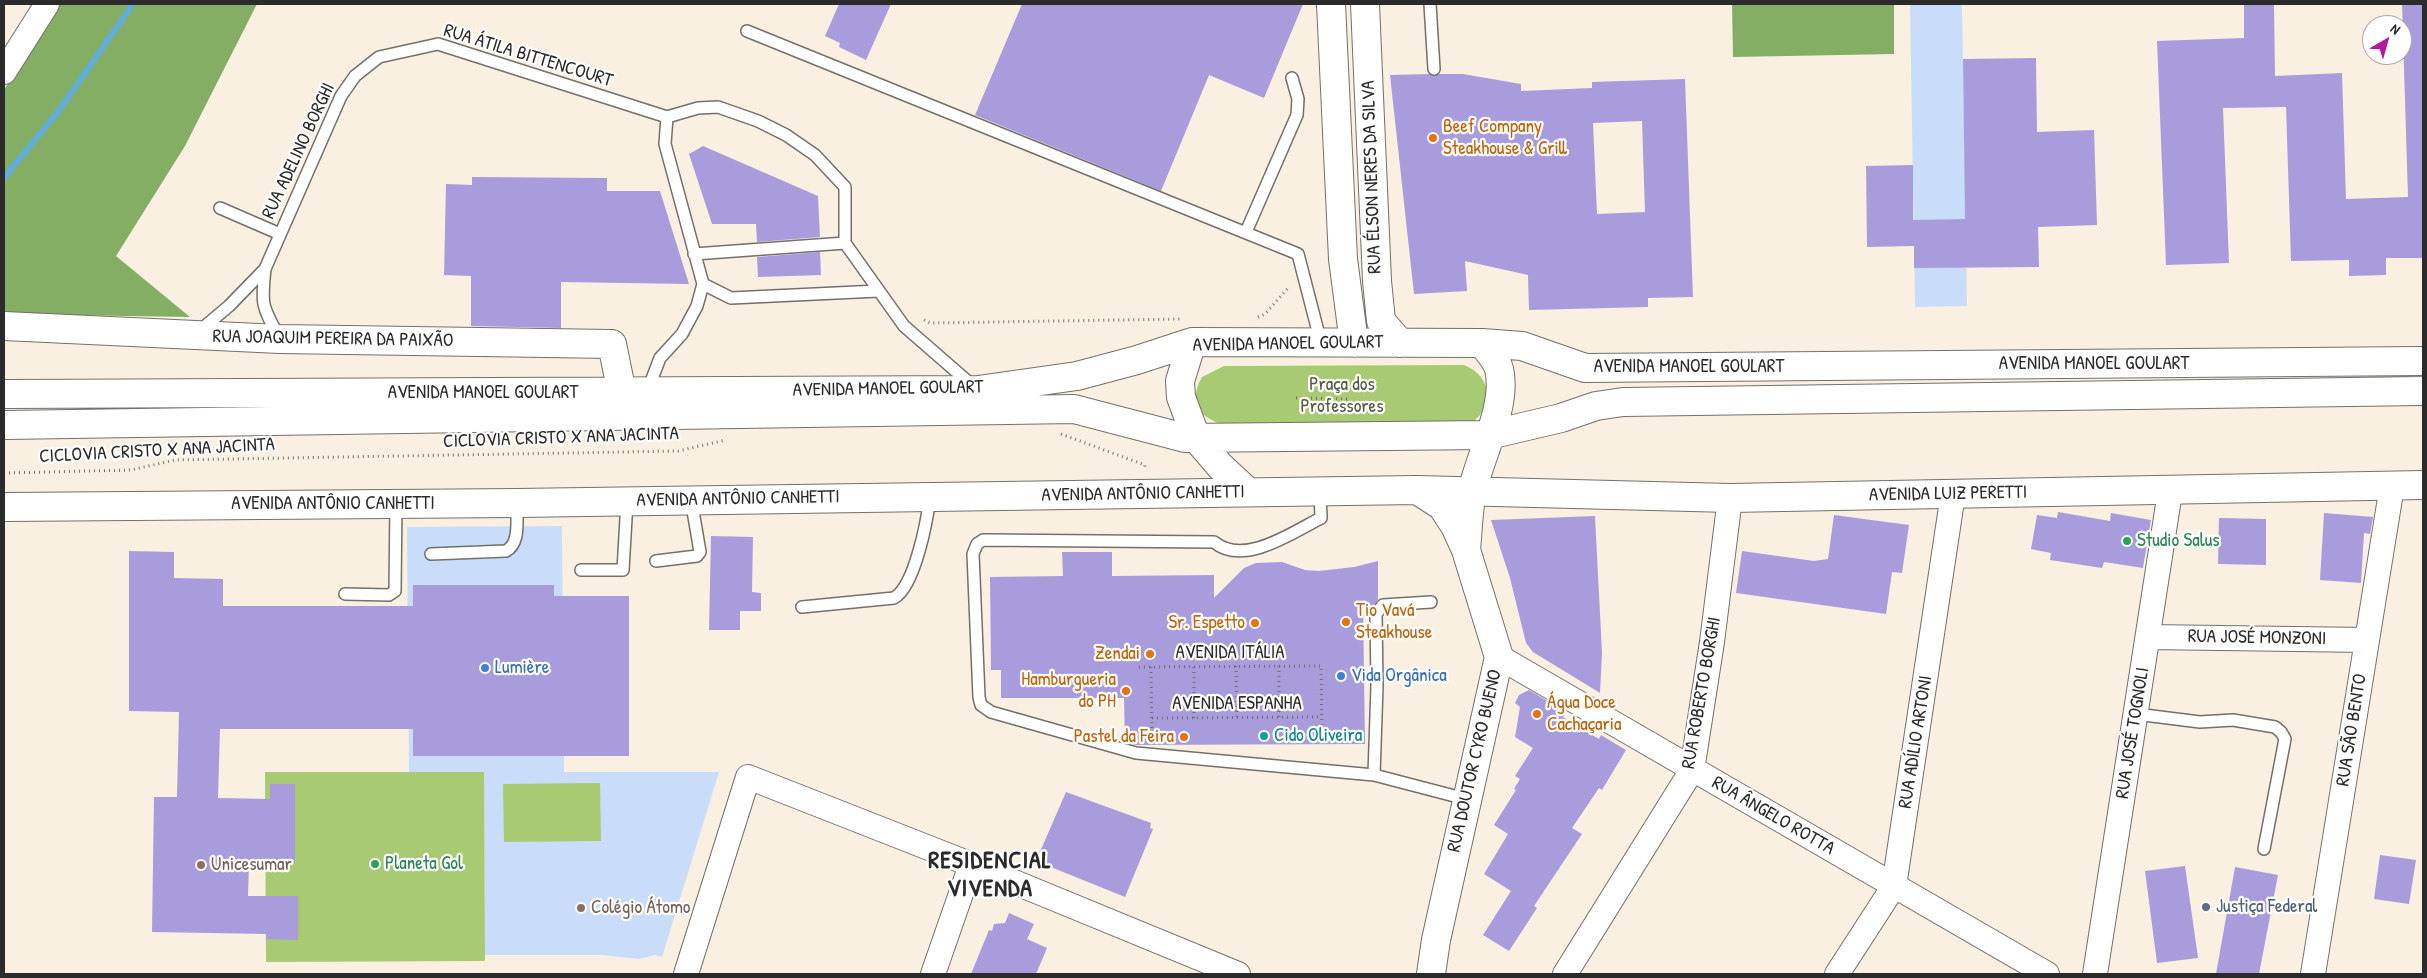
<!DOCTYPE html>
<html>
<head>
<meta charset="utf-8">
<style>
	body { margin:0 }
	#map { position:relative; width:2427px; height:978px; overflow:hidden; background:#f9f0e2; font-family:"Patrick Hand",sans-serif }
	canvas { display:block }
	.frame { position:absolute; inset:0; border:5px solid #2b2b2b; pointer-events:none }
	.north { position:absolute; left:2362px; top:15px; width:50px; height:50px; box-sizing:border-box; background:#fff; border:1px solid #aaa; border-radius:50%; rotate:38deg; font-size:14px; font-weight:700; line-height:20px; text-align:center; color:#2b2b2b }
	.north::after { content:''; display:block; margin:auto; width:18px; height:22px; background:#b5179e; clip-path:polygon(50% 0,100% 100%,50% 72%,0 100%) }
</style>
</head>
<body>
<div id="map">
<canvas width="2427" height="978"></canvas>
<div class="frame"></div>
<div class="north">N</div>
</div>
<script>
const context = document.querySelector('canvas').getContext('2d');
context.lineJoin = 'round';
function fillPath(path, color) { context.fillStyle = color; context.fill(path, 'evenodd'); }
function strokePath(path, color, width, dash) { context.strokeStyle = color; context.lineWidth = width; context.lineCap = dash ? 'butt' : 'round'; context.setLineDash(dash || []); context.stroke(path); }
function drawText(font, color, halo, rows, align = 'center') {
  context.font = font + ' "Patrick Hand",sans-serif'; context.lineWidth = 4.5; context.setLineDash([]); context.textBaseline = 'middle'; context.strokeStyle = halo; context.fillStyle = color; for (const [text, x, y, turn = 0] of rows) {
    context.save(); context.translate(x, y); context.rotate((+turn || 0) * Math.PI / 180); context.textAlign = isNaN(turn) ? turn : align; if (halo) context.strokeText(text, 0, 0); context.fillText(text, 0, 0); context.restore();
  }
}
fillPath(new Path2D(`
	M 1910,4 L 1962,4 L 1967,306 L 1915,307 Z
	M 562,526 L 564,772 L 719,772 L 662,957 L 655,955 L 639,959 L 602,955 L 485,955 L 484,772 L 409,772 L 407,527 Z`), '#c9dcf9');
fillPath(new Path2D(`
	M 1464,365 C 1479,371 1486,381 1489,397 L 1480,415 L 1473,422 L 1223,425 C 1198,416 1188,402 1202,377 L 1224,366 Z
	M 265,772 L 484,772 L 485,961 L 266,962 Z
	M 600,783 L 601,841 L 504,842 L 503,784 Z`), '#a7ca73');
fillPath(new Path2D(`
	M 57,4 L 257,4 L 185,146 L 116,256 L 190,317 L 4,314 L 4,90 Z
	M 1732,4 L 1894,4 L 1894,54 L 1733,57 Z`), '#85ae65');
strokePath(new Path2D(`
	M 4,178 L 60,109 L 133,4`), '#61aeda', 6);
fillPath(new Path2D(`
	M 839,4 L 891,4 L 866,60 L 839,47 L 840,43 L 825,36 Z
	M 1022,4 L 1303,4 L 1264,98 L 1209,75 L 1161,191 L 975,115 Z
	M 2244,4 L 2274,4 L 2275,76 L 2342,73 L 2346,199 L 2408,197 L 2402,4 L 2423,4 L 2423,258 L 2386,258 L 2386,275 L 2349,276 L 2349,260 L 2291,261 L 2286,107 L 2223,108 L 2229,263 L 2166,265 L 2157,41 L 2244,38 Z
	M 2036,58 L 2037,132 L 2094,130 L 2097,225 L 2038,227 L 2039,267 L 1914,268 L 1914,246 L 1867,247 L 1866,166 L 1913,165 L 1913,220 L 1965,219 L 1963,59 Z
	M 1429,74 L 1434,76 L 1439,74 L 1463,74 L 1521,84 L 1521,91 L 1592,88 L 1592,82 L 1685,79 L 1693,297 L 1648,298 L 1648,307 L 1529,310 L 1528,275 L 1465,261 L 1467,291 L 1414,294 L 1390,75 ZM 1642,121 L 1645,212 L 1597,214 L 1593,123 Z
	M 703,146 L 818,196 L 820,237 L 757,242 L 756,224 L 712,224 L 689,154 Z
	M 472,177 L 607,178 L 607,191 L 660,191 L 689,284 L 561,282 L 561,328 L 471,326 L 471,276 L 444,275 L 446,184 L 472,185 Z
	M 820,252 L 821,275 L 758,277 L 757,257 Z
	M 2058,512 L 2110,521 L 2111,513 L 2151,520 L 2143,568 L 2104,562 L 2102,568 L 2050,560 L 2051,553 L 2031,549 L 2037,515 L 2057,518 Z
	M 2324,513 L 2373,517 L 2370,534 L 2364,533 L 2361,583 L 2320,580 Z
	M 1834,515 L 1909,525 L 1902,573 L 1892,572 L 1886,614 L 1736,593 L 1742,551 L 1814,561 L 1828,559 Z
	M 1595,516 L 1602,653 L 1600,693 L 1533,652 L 1526,643 L 1510,578 L 1491,520 Z
	M 2219,518 L 2266,519 L 2266,565 L 2218,564 Z
	M 711,536 L 753,537 L 752,592 L 761,593 L 761,611 L 740,611 L 740,630 L 709,630 Z
	M 129,551 L 174,552 L 174,578 L 223,579 L 223,606 L 413,606 L 413,585 L 554,585 L 554,596 L 629,596 L 629,756 L 413,756 L 413,729 L 220,729 L 218,798 L 270,799 L 270,784 L 295,784 L 295,863 L 249,862 L 248,896 L 298,896 L 298,940 L 266,939 L 266,934 L 152,932 L 154,797 L 177,797 L 179,712 L 129,711 Z
	M 1062,552 L 1112,552 L 1112,576 L 1214,575 L 1214,598 L 1244,568 L 1256,563 L 1282,562 L 1305,570 L 1319,571 L 1354,567 L 1378,561 L 1378,600 L 1374,605 L 1363,605 L 1365,744 L 1136,745 L 1125,742 L 1124,698 L 1001,698 L 1001,670 L 991,670 L 990,577 L 1063,576 Z
	M 1529,690 L 1566,712 L 1563,717 L 1599,739 L 1601,735 L 1626,750 L 1602,790 L 1599,788 L 1572,828 L 1582,834 L 1534,906 L 1537,908 L 1509,951 L 1483,935 L 1511,891 L 1484,874 L 1508,834 L 1494,825 L 1516,790 L 1514,789 L 1520,779 L 1515,776 L 1533,748 L 1515,737 L 1520,707 L 1515,703 L 1519,695 Z
	M 1066,792 L 1151,823 L 1150,828 L 1153,829 L 1125,897 L 1036,861 Z
	M 2380,855 L 2416,860 L 2409,904 L 2374,899 Z
	M 2185,866 L 2198,958 L 2157,963 L 2145,871 Z
	M 2235,867 L 2278,875 L 2259,974 L 2216,974 Z
	M 1009,913 L 1034,924 L 1027,939 L 1047,948 L 1036,974 L 971,974 L 989,930 L 992,931 L 994,924 L 1005,923 Z`), '#a99cdc');
const lane = new Path2D(`
	M 1430,4 L 1434,69
	M 747,31 L 1298,254 L 1321,343
	M 667,117 L 698,108 L 718,107 L 758,121 L 786,135 L 815,155 L 845,187 L 845,243 L 904,326 L 973,386
	M 220,208 L 280,234
	M 1246,232 L 1297,115 L 1298,99 L 1292,78
	M 694,254 L 845,243
	M 265,269 L 341,96 L 355,76 L 379,57 L 438,44 L 667,117
	M 703,284 L 731,298 L 878,291
	M 198,332 L 229,306 L 265,269 C 261,305 262,306 279,337
	M 647,392 L 660,358 L 682,334 L 697,306 L 703,284 L 665,144 L 667,117
	M 1320,491 L 1321,518 C 1293,532 1244,567 1214,542 L 983,540 L 977,544 L 973,554 L 979,697 L 981,705 L 991,712 L 1136,753 L 1374,775 L 1466,799
	M 431,554 L 506,551 C 521,543 516,519 517,503
	M 656,561 L 697,556 L 700,552 L 691,499
	M 581,570 L 623,570 L 627,501
	M 345,594 L 389,595 L 395,591 L 396,503
	M 802,607 L 894,598 C 915,586 927,521 930,497
	M 2136,714 L 2200,722 L 2233,720 L 2275,727 L 2281,732 L 2285,739 L 2264,849
	M 1374,775 L 1377,686 L 1376,614 L 1383,605 L 1431,602`);
const street = new Path2D(`
	M 4,72 L 47,4
	M 2148,637 L 2367,640
	M 1499,657 L 2047,974
	M 686,974 L 748,777 L 980,868 L 1238,974
	M 933,974 L 971,865
	M 1565,974 L 1692,770 L 1712,642 L 1730,498
	M 1837,974 L 1894,886 L 1953,494
	M 2095,974 L 2170,492
	M 2313,974 L 2392,486`);
const secondary = new Path2D(`
	M 1331,4 L 1343,259 L 1354,343
	M 1365,4 L 1377,281 L 1381,321 L 1400,343
	M 4,326 L 280,339 L 612,344 L 622,393
	M 1192,342 L 1180,381 L 1181,397 L 1196,438 L 1220,466 L 1248,492
	M 4,394 L 978,390 L 1077,376 L 1137,360 L 1192,342 L 1482,343 L 1522,346 L 1585,368 L 2423,361
	M 4,425 L 1074,409 L 1185,438 L 1489,435 L 1561,418 L 1596,406 L 1623,402 L 2423,391
	M 1417,490 L 1442,506 L 1455,526 L 1466,550 L 1499,657 L 1436,940 L 1431,974
	M 4,507 L 517,503 L 1417,490 L 1730,498 L 2423,485
	M 1466,550 C 1468,531 1468,511 1472,492 C 1480,455 1508,405 1499,369 C 1497,360 1487,350 1482,343`);
strokePath(lane, '#73706b', 14);
strokePath(street, '#73706b', 26);
strokePath(secondary, '#73706b', 30);
strokePath(new Path2D(`
	M 1258,317 L 1265,314 L 1289,287
	M 924,320 L 930,323 L 1182,319
	M 1296,398 L 1348,399
	M 1061,434 L 1145,465 L 1144,470
	M 4,473 L 131,470 L 175,460 L 678,451 L 726,440
	M 1212,625 L 1221,625
	M 1236,666 L 1237,718
	M 1279,666 L 1279,717
	M 1139,667 L 1321,666 L 1322,744
	M 1151,667 L 1152,740
	M 1194,667 L 1194,718
	M 1152,718 L 1321,717`), '#73706b', 3, [1, 4]);
strokePath(lane, '#fff', 11);
strokePath(street, '#fff', 24);
strokePath(secondary, '#fff', 28);
for (const [x, y, r, color] of [
	[1433,138,5,"#e8710a"],
	[2127,541,5,"#2e9e5b"],
	[1346,622,5,"#e8710a"],
	[1255,623,5,"#e8710a"],
	[1150,654,5,"#e8710a"],
	[485,668,5,"#3f7fe0"],
	[1341,676,5,"#3f7fe0"],
	[1126,691,5,"#e8710a"],
	[1537,714,5,"#e8710a"],
	[1264,736,5,"#0f9aa8"],
	[1184,737,5,"#e8710a"],
	[375,864,5,"#2e9e5b"],
	[201,865,5,"#8d6e63"],
	[2206,907,5,"#5c6f8a"],
	[581,908,5,"#8d6e63"]
]) { const dot = new Path2D(); dot.arc(x, y, r, 0, 2 * Math.PI); context.fillStyle = color; context.fill(dot); strokePath(dot, '#fff', 2); }
drawText('19px', '#2b2b2b', '#fff', [
	["RUA ÁTILA BITTENCOURT",528,56,17],
	["RUA ADELINO BORGHI",299,151,-65],
	["RUA ÉLSON NERES DA SILVA",1372,177,-92],
	["RUA JOAQUIM PEREIRA DA PAIXÃO",333,339,1],
	["AVENIDA MANOEL GOULART",1288,344,-1],
	["AVENIDA MANOEL GOULART",2094,364],
	["AVENIDA MANOEL GOULART",1689,367],
	["AVENIDA MANOEL GOULART",888,389,-1],
	["AVENIDA MANOEL GOULART",483,393],
	["CICLOVIA CRISTO X ANA JACINTA",561,438,-2],
	["CICLOVIA CRISTO X ANA JACINTA",157,451,-3],
	["AVENIDA ANTÔNIO CANHETTI",1143,494,-1],
	["AVENIDA LUIZ PERETTI",1948,494,-1],
	["AVENIDA ANTÔNIO CANHETTI",738,499,-1],
	["AVENIDA ANTÔNIO CANHETTI",333,504],
	["RUA JOSÉ MONZONI",2257,638,1],
	["AVENIDA ITÁLIA",1230,653],
	["RUA ROBERTO BORGHI",1702,693,-80],
	["AVENIDA ESPANHA",1237,704],
	["RUA SÃO BENTO",2352,730,-81],
	["RUA JOSÉ TOGNOLI",2133,733,-81],
	["RUA ADÍLIO ARTONI",1916,742,-81],
	["RUA DOUTOR CYRO BUENO",1475,761,-77],
	["RUA ÂNGELO ROTTA",1773,816,30]
]);
drawText('19px', '#c56008', '#fff', [
	["Beef Company",1443,127,"left"],
	["Steakhouse & Grill",1443,149,"left"],
	["Tio Vavá",1356,611,"left"],
	["Steakhouse",1356,633,"left"],
	["Sr. Espetto",1245,623],
	["Zendai",1140,654],
	["Hamburgueria",1116,680],
	["do PH",1116,702],
	["Água Doce",1547,703,"left"],
	["Cachaçaria",1547,725,"left"],
	["Pastel da Feira",1174,737]
], 'right');
drawText('19px', '#505b41', '#fff', [
	["Praça dos",1342,385],
	["Professores",1342,407]
]);
drawText('19px', '#27864d', '#fff', [
	["Studio Salus",2137,541],
	["Planeta Gol",385,864]
], 'left');
drawText('19px', '#366cbe', '#fff', [
	["Lumière",495,668],
	["Vida Orgânica",1351,676]
], 'left');
drawText('19px', '#0d838f', '#fff', [
	["Cido Oliveira",1274,736]
], 'left');
drawText('19px', '#785e54', '#fff', [
	["Unicesumar",211,865],
	["Colégio Átomo",591,908]
], 'left');
drawText('19px', '#4e5e75', '#fff', [
	["Justiça Federal",2216,907]
], 'left');
context.letterSpacing = '1px';
drawText('bold 24px', '#2b2b2b', '#fff', [
	["RESIDENCIAL",990,862],
	["VIVENDA",990,890]
]);
context.letterSpacing = '0px';
</script>
</body>
</html>
